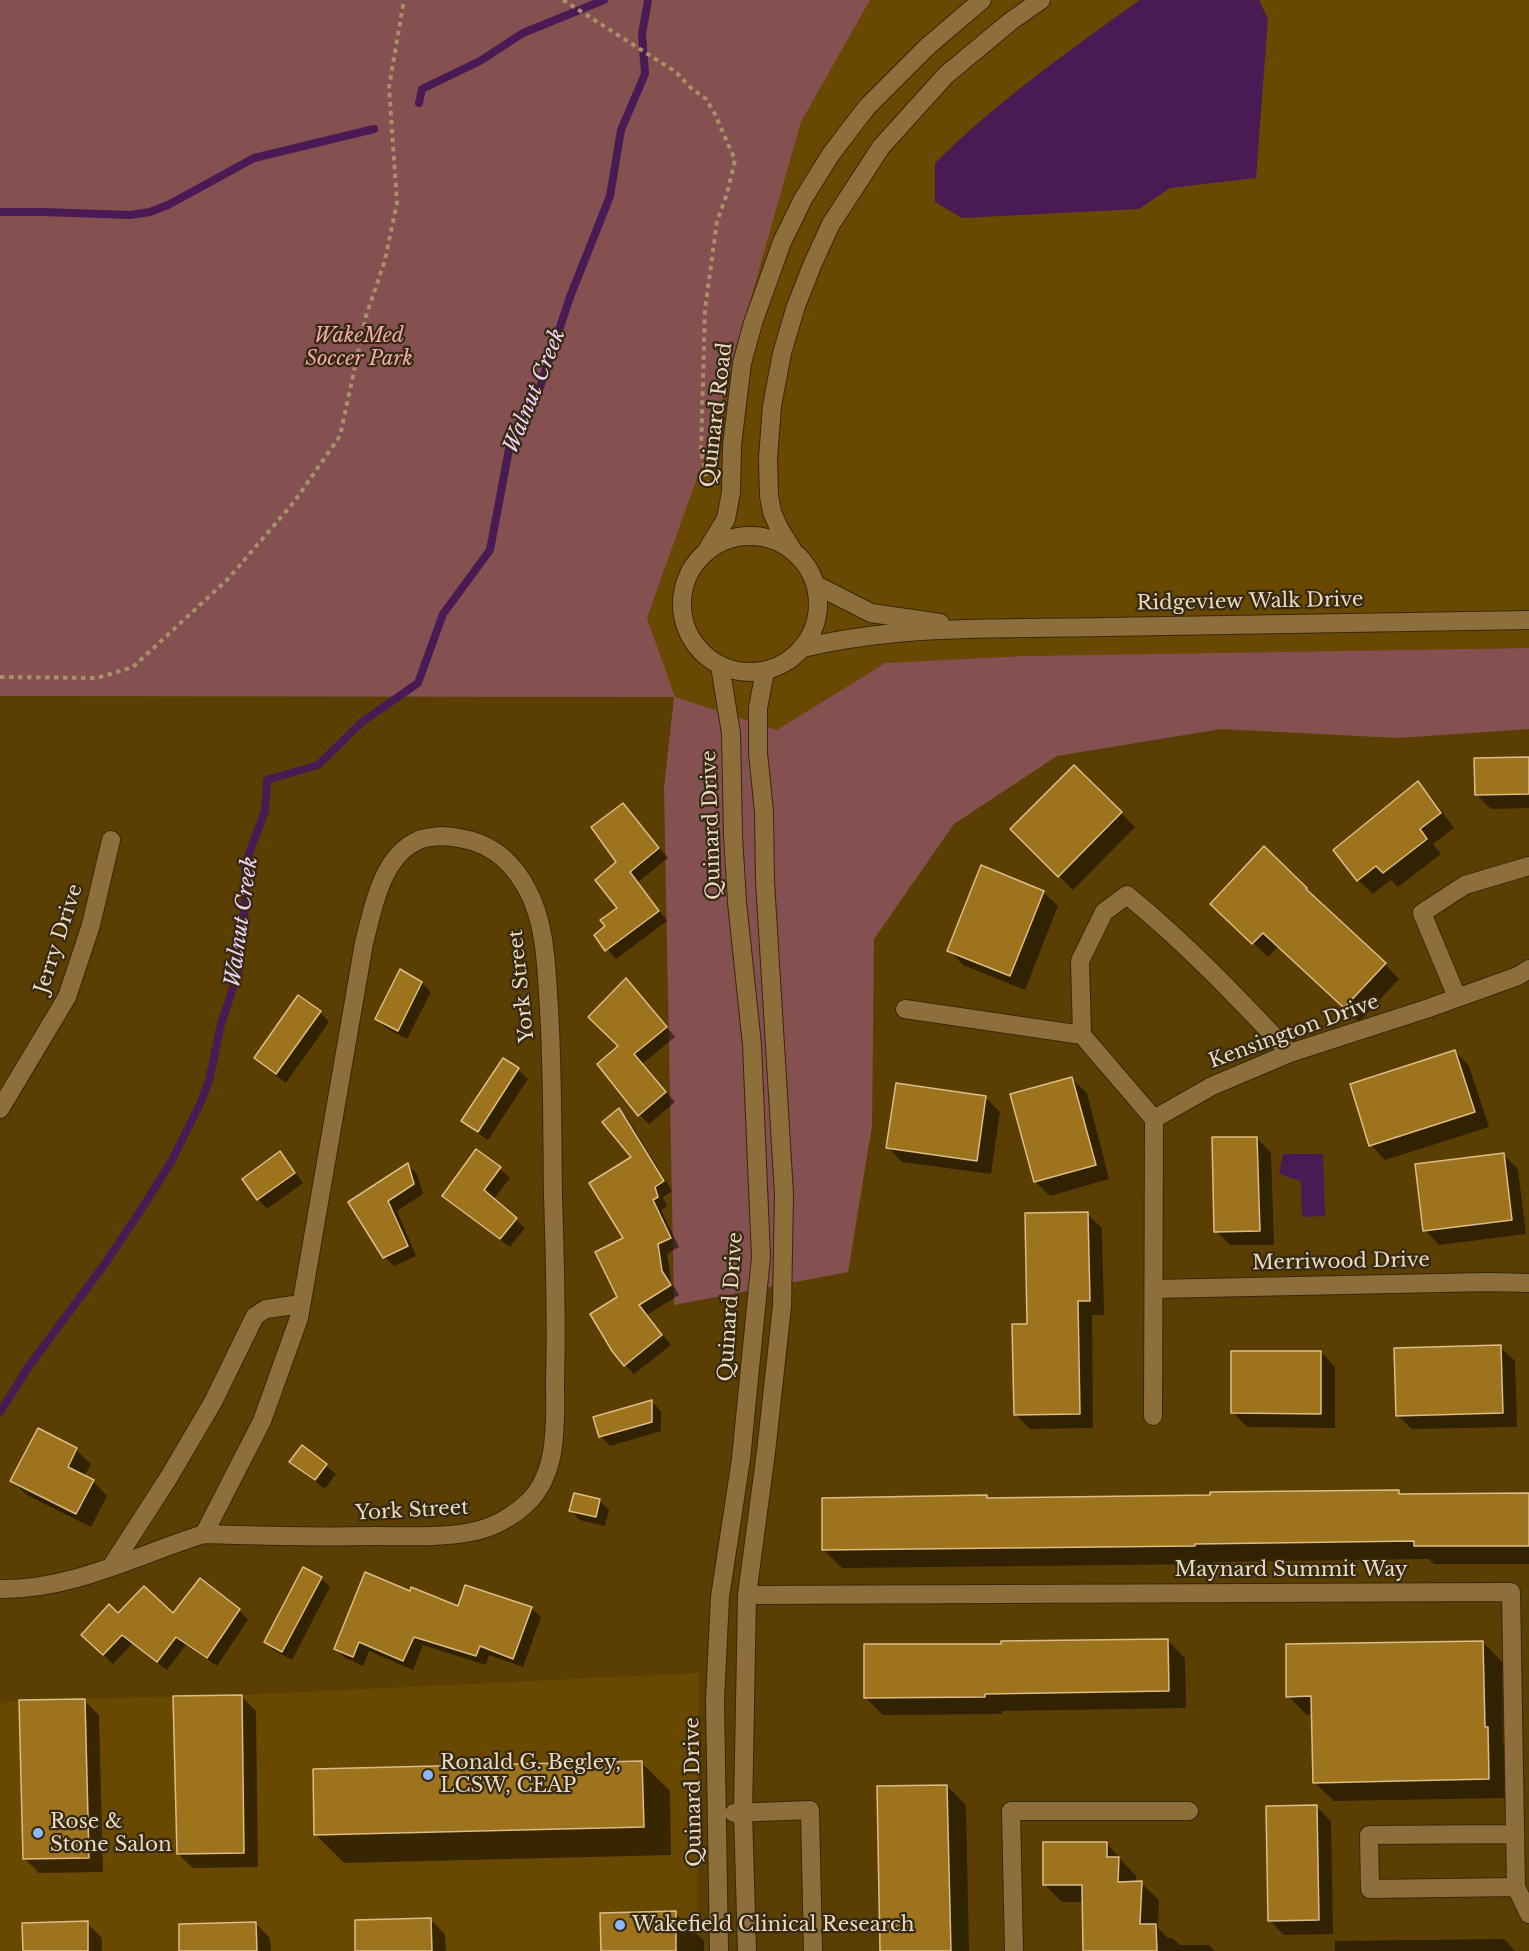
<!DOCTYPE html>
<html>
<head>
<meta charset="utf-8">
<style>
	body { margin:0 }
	canvas { display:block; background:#5b3f02 }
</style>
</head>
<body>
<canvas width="1529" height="1951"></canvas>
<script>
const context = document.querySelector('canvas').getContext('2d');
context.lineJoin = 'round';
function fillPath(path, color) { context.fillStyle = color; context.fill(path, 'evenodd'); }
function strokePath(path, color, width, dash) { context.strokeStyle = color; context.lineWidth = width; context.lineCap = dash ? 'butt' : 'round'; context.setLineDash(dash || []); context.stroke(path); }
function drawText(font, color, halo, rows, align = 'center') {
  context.font = font + ' "Libre Baskerville",serif'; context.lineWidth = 4.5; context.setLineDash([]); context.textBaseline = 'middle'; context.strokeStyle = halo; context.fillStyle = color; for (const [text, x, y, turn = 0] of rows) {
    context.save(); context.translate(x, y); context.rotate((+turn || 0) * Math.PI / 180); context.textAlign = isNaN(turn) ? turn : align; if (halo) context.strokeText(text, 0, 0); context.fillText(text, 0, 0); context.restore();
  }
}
fillPath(new Path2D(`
	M 870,0 L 1529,0 L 1529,648 L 1023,656 L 885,663 L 777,730 L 674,697 L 647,618 L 711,439 L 801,122 Z
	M 699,1673 L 697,1951 L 0,1951 L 0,1704 L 19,1700 L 242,1695 Z`), '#694800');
fillPath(new Path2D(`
	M 0,0 L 870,0 L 801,122 L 711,439 L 647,618 L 675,697 L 777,730 L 885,663 L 1023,656 L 1529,648 L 1529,729 L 1398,738 L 1221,729 L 1057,756 L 954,824 L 874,939 L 872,1126 L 848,1272 L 674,1305 L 664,788 L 674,697 L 0,696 Z`), '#845050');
fillPath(new Path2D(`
	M 1140,0 L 1259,0 L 1268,19 L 1256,178 L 1170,188 L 1139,209 L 962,218 L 935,202 L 935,163 C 998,101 1068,51 1140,0 Z
	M 1283,1154 L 1323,1154 L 1325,1216 L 1302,1217 L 1301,1181 L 1279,1174 Z`), '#4a1a55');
fillPath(new Path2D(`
	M 1529,758 L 1529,808 L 1491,809 L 1476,794 Z
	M 1074,767 L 1135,827 L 1073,890 L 1012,829 Z
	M 1418,783 L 1432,798 L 1454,828 L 1433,844 L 1441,854 L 1398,887 L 1391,880 L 1373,894 L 1358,880 Z
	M 632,814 L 668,858 L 638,882 L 667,921 L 616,959 L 596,936 L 607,927 L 619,908 L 618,862 Z
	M 1043,892 L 1058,906 L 1025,990 L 963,965 L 949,950 Z
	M 1227,918 L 1385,964 L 1399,979 L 1359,1022 L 1278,947 L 1268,957 Z
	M 422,983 L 431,992 L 407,1039 L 386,1028 L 376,1018 Z
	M 635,989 L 675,1037 L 642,1064 L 675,1102 L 649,1124 L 640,1115 L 620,1046 Z
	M 320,1012 L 329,1022 L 286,1083 L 265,1067 L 256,1058 Z
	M 1455,1051 L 1469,1066 L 1489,1127 L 1385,1160 L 1371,1145 Z
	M 504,1060 L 518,1070 L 528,1079 L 488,1140 L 473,1130 L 463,1121 Z
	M 1072,1079 L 1087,1093 L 1109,1179 L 1050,1196 L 1035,1181 Z
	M 985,1097 L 1000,1112 L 991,1174 L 902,1162 L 888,1147 Z
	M 619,1110 L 628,1119 L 672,1191 L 663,1197 L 667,1206 L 661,1210 L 679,1247 L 667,1254 L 671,1282 L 679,1295 L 647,1315 L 671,1345 L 634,1374 L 625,1365 L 619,1298 L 633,1158 Z
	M 1257,1138 L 1271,1153 L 1274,1245 L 1230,1245 L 1216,1231 Z
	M 476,1151 L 500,1169 L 510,1178 L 493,1200 L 525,1228 L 510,1247 L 453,1205 L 443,1196 Z
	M 280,1153 L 289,1163 L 303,1183 L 267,1209 L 258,1199 L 244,1179 Z
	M 1504,1155 L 1518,1169 L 1526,1234 L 1439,1245 L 1425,1230 Z
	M 408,1165 L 417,1174 L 423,1194 L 397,1211 L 416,1256 L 394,1266 L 385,1257 L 350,1203 Z
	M 1087,1214 L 1102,1228 L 1104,1315 L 1092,1315 L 1093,1428 L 1030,1429 L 1015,1414 L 1029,1326 Z
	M 1500,1347 L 1515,1361 L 1517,1427 L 1412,1429 L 1397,1415 Z
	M 1321,1352 L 1335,1367 L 1335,1428 L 1247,1427 L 1233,1412 Z
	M 652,1402 L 661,1411 L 661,1431 L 610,1446 L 600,1436 Z
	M 39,1430 L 76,1450 L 91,1464 L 84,1477 L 93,1481 L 107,1496 L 91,1527 L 27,1495 L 12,1481 Z
	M 302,1447 L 336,1474 L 325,1489 L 301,1471 L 291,1461 Z
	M 1399,1491 L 1403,1495 L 1529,1495 L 1529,1564 L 1434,1564 L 1429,1559 L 1213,1562 L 1213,1564 L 842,1568 L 824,1550 L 987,1497 L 989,1499 L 1211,1496 Z
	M 575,1495 L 600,1501 L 609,1510 L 605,1526 L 580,1520 L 571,1511 Z
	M 321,1578 L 330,1587 L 292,1660 L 275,1651 L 265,1642 Z
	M 410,1593 L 459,1608 L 531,1608 L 541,1617 L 523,1667 L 489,1655 L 486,1665 L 423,1645 L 413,1670 L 369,1651 L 363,1666 L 345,1658 L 336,1649 Z
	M 239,1610 L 248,1620 L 217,1666 L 186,1645 L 167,1670 L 133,1643 L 113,1664 L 92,1644 L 118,1615 L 173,1615 Z
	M 1167,1640 L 1185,1658 L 1186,1708 L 1002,1711 L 1002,1714 L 883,1715 L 866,1698 L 1003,1645 Z
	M 1483,1642 L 1502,1662 L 1503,1745 L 1506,1748 L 1507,1798 L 1334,1801 L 1314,1782 L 1313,1715 L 1307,1715 L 1288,1696 Z
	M 241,1696 L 256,1711 L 258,1867 L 193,1868 L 178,1854 Z
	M 84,1700 L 99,1715 L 103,1872 L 39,1873 L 24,1858 Z
	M 642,1763 L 670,1791 L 671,1855 L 344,1863 L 315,1834 Z
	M 947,1786 L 966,1805 L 969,1951 L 882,1951 Z
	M 1316,1806 L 1331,1821 L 1333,1934 L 1284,1935 L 1269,1920 Z
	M 1106,1843 L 1136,1876 L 1136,1883 L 1141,1883 L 1159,1900 L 1158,1928 L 1168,1938 L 1172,1938 L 1180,1945 L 1209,1945 L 1215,1951 L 1085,1951 L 1084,1902 L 1062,1902 L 1044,1884 Z
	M 675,1913 L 704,1941 L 704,1951 L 602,1951 Z
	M 431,1920 L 445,1934 L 446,1951 L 357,1951 Z
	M 87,1923 L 102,1938 L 102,1951 L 24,1951 Z
	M 256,1924 L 270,1938 L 271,1951 L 181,1951 Z
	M 1504,1939 L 1515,1951 L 1335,1951 L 1335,1941 Z`), '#0007');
strokePath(new Path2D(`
	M 419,103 L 422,89 L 480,61 L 523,33 L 604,0
	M 0,212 L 43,212 L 130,215 L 150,212 L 168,205 L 254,158 L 374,129
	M 0,1412 L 29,1366 L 104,1265 L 144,1205 L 171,1162 L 200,1104 L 209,1081 L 221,1024 L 238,973 L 246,894 L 245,864 L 265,811 L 267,780 L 318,765 L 362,722 L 418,683 L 443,614 L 490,550 L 510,444 L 540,387 L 570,297 L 610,196 L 621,130 L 645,74 L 642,34 L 648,0`), '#4a1a55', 8);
const building = new Path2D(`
	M 1529,757 L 1529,794 L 1475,795 L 1474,758 Z
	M 1074,765 L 1122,812 L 1058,877 L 1010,829 Z
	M 1418,781 L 1441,813 L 1420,829 L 1427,839 L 1383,873 L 1376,866 L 1357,881 L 1333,850 Z
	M 623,803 L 659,848 L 630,872 L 659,911 L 605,951 L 594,935 L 605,926 L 600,920 L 617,908 L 595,880 L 616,862 L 591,827 Z
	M 1264,846 L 1307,888 L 1306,889 L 1386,963 L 1344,1008 L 1263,933 L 1252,944 L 1210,904 Z
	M 981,865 L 1044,891 L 1010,976 L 947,951 Z
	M 400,969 L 422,982 L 398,1031 L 375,1019 Z
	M 626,978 L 667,1027 L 634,1054 L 666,1092 L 638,1116 L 597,1064 L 618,1046 L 588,1017 Z
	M 298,995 L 321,1011 L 276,1074 L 254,1058 Z
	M 1455,1050 L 1475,1112 L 1369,1146 L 1350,1084 Z
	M 503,1058 L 519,1068 L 478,1132 L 461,1121 Z
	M 1072,1077 L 1096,1165 L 1034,1182 L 1010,1094 Z
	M 896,1083 L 986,1096 L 977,1161 L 886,1148 Z
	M 619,1108 L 664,1181 L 655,1187 L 658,1197 L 653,1200 L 671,1238 L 658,1244 L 662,1271 L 671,1285 L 639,1305 L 662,1335 L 624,1366 L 612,1351 L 590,1314 L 617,1297 L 595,1252 L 623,1238 L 589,1183 L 631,1157 L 602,1122 Z
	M 1212,1137 L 1257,1137 L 1260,1231 L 1214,1232 Z
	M 476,1149 L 501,1167 L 484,1190 L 517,1218 L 500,1239 L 442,1196 Z
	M 280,1151 L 295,1173 L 257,1200 L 242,1179 Z
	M 1504,1153 L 1512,1220 L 1423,1231 L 1415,1164 Z
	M 408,1163 L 414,1184 L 388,1201 L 408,1246 L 383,1258 L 348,1202 Z
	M 1088,1212 L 1090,1301 L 1078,1301 L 1080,1414 L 1014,1415 L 1012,1324 L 1027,1324 L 1025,1213 Z
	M 1501,1345 L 1503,1413 L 1396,1416 L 1394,1348 Z
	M 1231,1351 L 1321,1351 L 1321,1414 L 1231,1413 Z
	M 652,1400 L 652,1422 L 599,1437 L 593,1417 Z
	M 38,1428 L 77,1448 L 68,1467 L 94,1480 L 76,1514 L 10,1481 Z
	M 302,1445 L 327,1464 L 315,1480 L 289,1462 Z
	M 1399,1490 L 1399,1494 L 1529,1493 L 1529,1546 L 1414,1546 L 1414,1541 L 1195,1544 L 1195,1546 L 822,1550 L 822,1498 L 987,1495 L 987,1498 L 1210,1495 L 1210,1492 Z
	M 574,1493 L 600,1499 L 596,1517 L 569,1511 Z
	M 303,1567 L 322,1577 L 282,1652 L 264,1642 Z
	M 365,1572 L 410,1591 L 411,1587 L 458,1606 L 465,1585 L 532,1607 L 513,1659 L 480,1646 L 476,1656 L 414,1637 L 403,1661 L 359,1642 L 353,1657 L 334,1649 Z
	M 200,1578 L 240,1609 L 207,1658 L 176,1637 L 157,1662 L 122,1635 L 103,1655 L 81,1635 L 109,1604 L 118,1613 L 144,1586 L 173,1613 Z
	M 1168,1639 L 1169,1691 L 985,1694 L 985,1697 L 864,1698 L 864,1644 L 1001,1644 L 1001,1641 Z
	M 1483,1641 L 1485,1727 L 1488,1727 L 1489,1779 L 1313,1783 L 1311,1696 L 1286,1697 L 1286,1644 Z
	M 242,1695 L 244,1853 L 177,1854 L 173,1696 Z
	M 85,1699 L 89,1858 L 23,1859 L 19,1700 Z
	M 642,1761 L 644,1827 L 314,1835 L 313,1769 Z
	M 947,1785 L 951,1951 L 880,1951 L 877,1786 Z
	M 1317,1805 L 1319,1920 L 1268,1921 L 1266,1806 Z
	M 1043,1842 L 1107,1842 L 1107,1857 L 1119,1857 L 1118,1882 L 1142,1881 L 1140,1924 L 1156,1924 L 1157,1951 L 1083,1951 L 1082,1885 L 1043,1885 Z
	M 676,1911 L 676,1951 L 601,1951 L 600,1913 Z
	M 431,1918 L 432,1951 L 355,1951 L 355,1920 Z
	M 88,1921 L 88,1951 L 23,1951 L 22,1923 Z
	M 256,1922 L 257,1951 L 179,1951 L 179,1924 Z`);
fillPath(building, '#9e731d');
strokePath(building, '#ddbd87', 1.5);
const minor = new Path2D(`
	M682 604a68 68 0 1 1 136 0a68 68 0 1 1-136 0Z
	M 792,549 L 779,528 L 772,512 L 769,496 L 768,458 L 772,406 L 782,353 L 796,306 L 813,263 L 831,224 L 881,147 L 946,75 L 1011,21 L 1041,0
	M 707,550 L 726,519 L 731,492 L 732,445 L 742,363 L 753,323 L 782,242 L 803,199 L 831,154 L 867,107 L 928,46 L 982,0
	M 816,585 L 871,613 L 940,623
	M 803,648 C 902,624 1005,629 1106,627 C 1247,625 1388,623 1529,620
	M 441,836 C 482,838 507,853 527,889 C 544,920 546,959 548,993 C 553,1060 552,1128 553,1195 C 555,1258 557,1320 555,1382 C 555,1400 556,1418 554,1435 C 553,1457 546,1483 531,1499 C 515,1516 493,1528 471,1532 C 440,1538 406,1536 375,1536 C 318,1537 261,1536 204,1534 L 262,1421 L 299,1318 L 364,943 C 373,909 381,856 419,840 C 425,837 434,837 441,836 Z
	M 1457,997 L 1422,913 L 1465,885 L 1529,866
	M 905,1009 L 1082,1035
	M 0,1109 L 67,997 L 91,925 L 111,840
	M 1154,1119 L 1082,1035 L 1080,961 L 1104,912 L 1127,895 C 1186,943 1238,998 1290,1053
	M 1154,1289 L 1488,1282 L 1529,1283
	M 1153,1416 L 1154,1119 L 1212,1086 L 1290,1053 L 1426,1009 L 1518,976 L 1529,969
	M 111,1567 L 169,1477 L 213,1402 L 255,1316 L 266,1309 L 301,1304
	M 0,1589 C 72,1590 137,1555 204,1534
	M 747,1595 L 1511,1592 L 1516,1887 L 1529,1914
	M 734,1813 L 810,1810 L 813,1951
	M 1515,1834 L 1369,1835 L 1370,1889 L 1516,1887
	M 719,1951 L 715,1700 L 720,1597 L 741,1459 L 761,1257 L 752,1045 L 737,902 L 733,835 L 731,733 L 720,666
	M 747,1951 L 743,1812 L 747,1595 L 766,1452 L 782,1306 L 784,1194 L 765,881 L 764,812 L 758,753 L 758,708 L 765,671
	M 1014,1951 L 1011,1811 L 1189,1811`);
strokePath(minor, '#38280c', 20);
strokePath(new Path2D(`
	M 563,0 L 676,72 L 691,88 L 706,99 L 715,114 L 735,160 L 727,194 L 717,221 L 705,310 L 701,450 L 708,486
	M 0,677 L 97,678 L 133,667 L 228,579 L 294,502 L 340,436 L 366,316 L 385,260 L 397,203 L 389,87 L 404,0`), '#a79267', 4, [4.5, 4.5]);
strokePath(minor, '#8e6f3b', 18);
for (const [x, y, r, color] of [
	[428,1775,6,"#8eb8fd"],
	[38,1833,6,"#8eb8fd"],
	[620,1925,6,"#8eb8fd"]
]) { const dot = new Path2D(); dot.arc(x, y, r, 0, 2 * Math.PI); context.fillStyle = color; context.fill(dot); strokePath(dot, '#362913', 2); }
drawText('italic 20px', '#f2aaa9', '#362913', [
	["WakeMed",359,336],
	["Soccer Park",359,359]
]);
drawText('20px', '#eadabf', '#362913', [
	["Quinard Road",717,415,-83],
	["Ridgeview Walk Drive",1250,602,-1],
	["Quinard Drive",712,825,-92],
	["Jerry Drive",59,939,-72],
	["York Street",522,986,-96],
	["Kensington Drive",1294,1032,-20],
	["Merriwood Drive",1341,1262,-1],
	["Quinard Drive",731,1307,-86],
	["York Street",412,1511,-3],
	["Maynard Summit Way",1291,1570],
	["Quinard Drive",694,1792,-91]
]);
drawText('20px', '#eadabf', '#362913', [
	["Ronald G. Begley,",440,1763],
	["LCSW, CEAP",440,1786],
	["Rose &",50,1822],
	["Stone Salon",50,1845],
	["Wakefield Clinical Research",632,1925]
], 'left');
drawText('italic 21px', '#efd3f6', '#362913', [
	["Walnut Creek",535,391,-68],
	["Walnut Creek",242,922,-82]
]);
</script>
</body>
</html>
